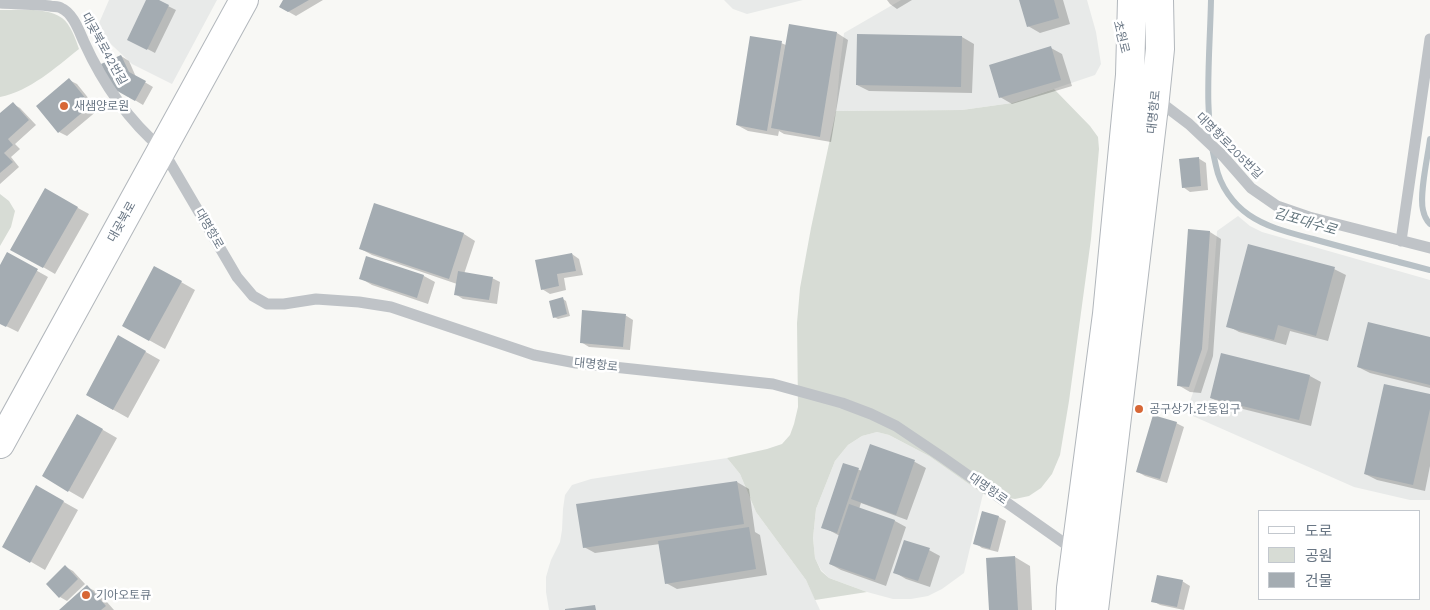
<!DOCTYPE html>
<html>
<head>
<meta charset="utf-8">
<style>
	body { margin:0 }
	#map { position:relative; width:1430px; height:610px; overflow:hidden; background:#f8f8f5; font-family:"Work Sans","Noto Sans KR",sans-serif }
	canvas { display:block }
	.legend { position:absolute; left:1258px; top:510px; width:162px; height:90px; box-sizing:border-box; background:#fff; border:1px solid #c3c8ce; margin:0; padding:6px 9px; list-style:none; font-size:15px; color:#697684 }
	.legend li { display:flex; align-items:center; gap:10px; height:25px }
	.legend b { width:25px; border:1px solid #c3c8ce }
</style>
</head>
<body>
<div id="map">
<canvas width="1430" height="610"></canvas>
<ul class="legend">
<li><b style="height:6px;background:#fff"></b>도로</li>
<li><b style="height:14px;background:#d7dcd5"></b>공원</li>
<li><b style="height:14px;background:#a4acb2"></b>건물</li>
</ul>
</div>
<script>
const context = document.querySelector('canvas').getContext('2d');
context.lineJoin = 'round';
function fillPath(path, color) { context.fillStyle = color; context.fill(path, 'evenodd'); }
function strokePath(path, color, width, dash) { context.strokeStyle = color; context.lineWidth = width; context.lineCap = dash ? 'butt' : 'round'; context.setLineDash(dash || []); context.stroke(path); }
function drawText(font, color, halo, rows, align = 'center') {
  context.font = font + ' "Work Sans","Noto Sans KR",sans-serif'; context.lineWidth = 5; context.setLineDash([]); context.textBaseline = 'middle'; context.strokeStyle = halo; context.fillStyle = color; for (const [text, x, y, turn = 0] of rows) {
    context.save(); context.translate(x, y); context.rotate((+turn || 0) * Math.PI / 180); context.textAlign = isNaN(turn) ? turn : align; if (halo) context.strokeText(text, 0, 0); context.fillText(text, 0, 0); context.restore();
  }
}
fillPath(new Path2D(`
	M 109,0 L 217,0 L 172,84 L 132,64 L 96,30 Z
	M 724,0 L 803,0 L 747,14 L 733,9 Z
	M 901,0 L 1087,0 L 1096,32 L 1101,64 L 1095,75 L 1012,103 L 962,110 L 836,111 L 840,64 L 844,33 Z
	M 1238,216 L 1250,226 L 1262,232 L 1430,280 L 1430,500 L 1410,500 L 1354,487 L 1186,413 L 1208,349 L 1217,231 Z
	M 877,432 L 889,435 L 929,456 L 983,494 L 964,573 L 942,589 L 928,596 L 911,599 L 893,599 L 867,592 L 829,578 L 821,570 L 815,558 L 813,538 L 816,509 L 835,461 L 848,445 L 862,436 Z
	M 727,458 L 740,474 L 756,512 L 806,580 L 820,610 L 549,610 L 546,592 L 546,577 L 551,560 L 560,542 L 562,530 L 563,509 L 565,495 L 572,485 L 591,479 Z`), '#e8eae9');
fillPath(new Path2D(`
	M 0,10 C 17,10 48,7 62,18 C 70,23 76,40 79,49 C 55,68 30,91 0,97 Z
	M 1054,89 L 1090,126 L 1098,137 L 1099,149 L 1091,239 L 1069,401 L 1060,455 L 1052,474 L 1041,488 L 1029,496 L 1015,499 L 983,494 L 929,456 L 889,435 L 877,432 L 862,436 L 848,445 L 835,461 L 816,509 L 813,538 L 815,558 L 821,571 L 829,578 L 867,592 L 815,600 L 806,580 L 756,512 L 740,474 L 727,458 L 767,449 L 782,444 L 790,435 L 794,424 L 798,407 L 797,323 L 800,288 L 811,228 L 836,111 L 962,110 L 1012,103 Z
	M 0,194 L 9,201 L 15,211 L 11,227 L 0,246 Z`), '#d7dcd5');
fillPath(new Path2D(`
	M 147,0 L 156,0 L 176,10 L 155,53 L 136,43 Z
	M 284,0 L 323,0 L 296,16 L 280,7 Z
	M 887,0 L 912,0 L 897,9 L 890,4 Z
	M 1021,0 L 1063,0 L 1070,24 L 1040,33 L 1028,26 Z
	M 790,25 L 837,33 L 848,40 L 831,142 L 784,134 L 779,131 L 778,136 L 748,131 L 737,125 L 781,43 L 786,45 Z
	M 858,35 L 962,37 L 974,44 L 972,93 L 869,91 L 857,85 Z
	M 1051,48 L 1062,54 L 1072,86 L 1012,104 L 1000,97 Z
	M 121,56 L 129,61 L 136,77 L 153,87 L 143,105 L 113,87 Z
	M 69,80 L 77,84 L 98,110 L 67,136 L 59,132 Z
	M 13,104 L 20,108 L 36,125 L 15,144 L 20,149 L 11,157 L 19,167 L 0,184 L 0,115 Z
	M 1198,158 L 1206,163 L 1208,190 L 1190,192 L 1183,187 Z
	M 45,190 L 89,214 L 55,274 L 12,249 Z
	M 1189,231 L 1210,232 L 1221,239 L 1213,356 L 1201,393 L 1190,392 L 1178,385 Z
	M 464,234 L 475,241 L 464,274 L 492,278 L 500,282 L 497,304 L 463,299 L 455,294 L 457,284 L 372,255 L 361,249 Z
	M 7,254 L 48,277 L 18,332 L 0,323 L 0,267 Z
	M 572,254 L 579,259 L 583,275 L 564,278 L 566,290 L 550,294 L 542,289 Z
	M 367,257 L 424,276 L 435,282 L 428,304 L 372,285 L 360,278 Z
	M 1334,269 L 1346,275 L 1328,341 L 1290,331 L 1286,345 L 1239,332 L 1228,326 Z
	M 181,282 L 195,290 L 165,349 L 138,334 Z
	M 563,299 L 566,301 L 570,316 L 558,319 L 554,317 Z
	M 625,315 L 633,320 L 630,350 L 589,347 L 581,342 Z
	M 119,337 L 160,360 L 128,418 L 87,395 Z
	M 1430,338 L 1430,388 L 1370,373 L 1358,367 Z
	M 1310,376 L 1321,382 L 1311,426 L 1223,404 L 1211,398 Z
	M 1430,396 L 1430,466 L 1425,491 L 1377,480 L 1365,474 Z
	M 77,415 L 117,438 L 83,499 L 43,476 Z
	M 1176,423 L 1184,427 L 1167,483 L 1145,476 L 1138,472 Z
	M 871,446 L 915,462 L 926,468 L 907,520 L 861,503 L 859,509 L 895,521 L 906,527 L 886,586 L 841,570 L 830,564 L 840,536 L 823,527 L 844,464 L 862,471 Z
	M 737,482 L 749,489 L 755,532 L 760,535 L 767,575 L 677,589 L 666,583 L 660,544 L 595,553 L 584,547 Z
	M 37,487 L 78,510 L 45,570 L 4,546 Z
	M 983,512 L 999,517 L 1006,521 L 998,552 L 982,548 L 975,543 Z
	M 929,550 L 940,556 L 930,587 L 906,579 L 894,572 Z
	M 1015,557 L 1030,566 L 1032,610 L 990,610 Z
	M 66,567 L 73,571 L 85,584 L 67,601 L 60,597 Z
	M 1182,581 L 1190,586 L 1184,610 L 1160,605 L 1153,601 Z
	M 87,587 L 99,593 L 114,610 L 61,610 Z`), '#0003');
strokePath(new Path2D(`
	M 1211,0 C 1210,52 1203,116 1216,166 C 1220,186 1233,204 1249,215 C 1268,228 1291,233 1313,239 C 1352,250 1391,260 1430,270
	M 1430,139 C 1428,156 1419,194 1423,210 C 1424,215 1426,220 1430,224`), '#b8c1c6', 6);
fillPath(new Path2D(`
	M 146,0 L 159,0 L 169,5 L 147,50 L 127,40 Z
	M 283,0 L 309,0 L 288,12 L 279,7 Z
	M 1019,0 L 1054,0 L 1059,18 L 1027,27 Z
	M 789,24 L 837,32 L 820,137 L 771,128 Z
	M 857,34 L 962,36 L 961,87 L 856,85 Z
	M 750,36 L 782,41 L 767,131 L 736,125 Z
	M 1051,46 L 1061,80 L 999,98 L 989,65 Z
	M 121,55 L 129,72 L 146,81 L 135,101 L 112,88 L 101,64 Z
	M 69,78 L 91,105 L 58,133 L 36,106 Z
	M 13,102 L 29,120 L 8,139 L 13,145 L 4,153 L 13,162 L 0,173 L 0,113 Z
	M 1199,157 L 1201,186 L 1182,188 L 1179,159 Z
	M 45,188 L 78,207 L 43,268 L 10,250 Z
	M 374,203 L 464,233 L 449,279 L 359,249 Z
	M 1188,229 L 1210,231 L 1202,349 L 1189,387 L 1177,386 Z
	M 1248,244 L 1335,267 L 1316,336 L 1278,325 L 1274,340 L 1226,327 Z
	M 7,252 L 38,269 L 6,327 L 0,324 L 0,265 Z
	M 572,253 L 576,271 L 557,274 L 559,286 L 541,290 L 535,260 Z
	M 366,256 L 424,275 L 417,298 L 359,279 Z
	M 154,266 L 182,281 L 149,341 L 122,326 Z
	M 458,271 L 493,277 L 489,300 L 454,295 Z
	M 563,297 L 567,314 L 553,318 L 549,301 Z
	M 582,310 L 626,314 L 623,347 L 580,343 Z
	M 1368,322 L 1430,337 L 1430,385 L 1357,367 Z
	M 118,335 L 146,351 L 113,410 L 86,395 Z
	M 1221,353 L 1310,375 L 1299,420 L 1210,398 Z
	M 1384,384 L 1430,394 L 1430,409 L 1413,485 L 1364,474 Z
	M 77,414 L 103,429 L 68,492 L 42,476 Z
	M 1153,415 L 1177,422 L 1160,479 L 1136,472 Z
	M 870,444 L 915,460 L 896,515 L 851,499 Z
	M 843,463 L 859,468 L 837,533 L 821,528 Z
	M 737,481 L 744,524 L 583,548 L 576,504 Z
	M 36,485 L 64,501 L 30,563 L 2,547 Z
	M 849,504 L 895,520 L 875,580 L 829,564 Z
	M 982,511 L 999,516 L 990,549 L 973,544 Z
	M 749,527 L 756,569 L 665,584 L 658,541 Z
	M 904,540 L 930,548 L 918,581 L 893,573 Z
	M 1015,556 L 1018,610 L 989,610 L 986,558 Z
	M 65,565 L 78,579 L 59,598 L 46,584 Z
	M 1157,575 L 1183,580 L 1177,607 L 1151,602 Z
	M 87,585 L 106,606 L 101,610 L 59,610 Z
	M 595,605 L 596,610 L 565,610 L 565,609 Z`), '#a4acb2');
const secondary = new Path2D(`
	M 0,444 L 244,0
	M 1070,610 L 1071,588 L 1107,314 L 1119,189 L 1130,75 L 1132,0
	M 1094,610 L 1155,98 L 1160,49 L 1159,0`);
strokePath(secondary, '#b2b7bc', 30);
strokePath(new Path2D(`
	M 0,3 C 17,4 33,4 50,6 C 53,7 58,6 61,8 C 73,13 79,31 84,42 C 103,84 127,119 162,149 L 237,277 L 253,296 L 267,304 L 284,304 L 316,299 L 359,302 L 391,307 L 534,355 L 576,363 L 773,384 L 842,403 L 871,414 L 896,426 L 942,457 L 1074,550
	M 1156,99 L 1189,124 L 1223,156 L 1251,188 L 1277,206 L 1309,217 L 1430,248
	M 1401,241 L 1430,39`), '#bfc3c7', 11);
strokePath(secondary, '#fff', 28);
for (const [x, y, r, color] of [
	[64,106,5,"#d76736"],
	[1139,409,5,"#d76736"],
	[86,595,5,"#d76736"]
]) { const dot = new Path2D(); dot.arc(x, y, r, 0, 2 * Math.PI); context.fillStyle = color; context.fill(dot); strokePath(dot, '#fff', 2); }
drawText('12px', '#697684', '#fff', [
	["초원로",1121,37,76],
	["대곶북로42번길",104,49,61],
	["대명항로",1154,112,-84],
	["대명항로205번길",1229,146,45],
	["대곶북로",122,222,-61],
	["대명항로",209,229,60],
	["대명항로",596,365,6],
	["대명항로",988,489,35]
]);
drawText('12px', '#697684', '#fff', [
	["새샘양로원",74,106],
	["공구상가.간동입구",1149,409],
	["기아오토큐",96,595]
], 'left');
drawText('italic 14px', '#65777f', '#fff', [
	["김포대수로",1305,222,16]
]);
</script>
</body>
</html>
